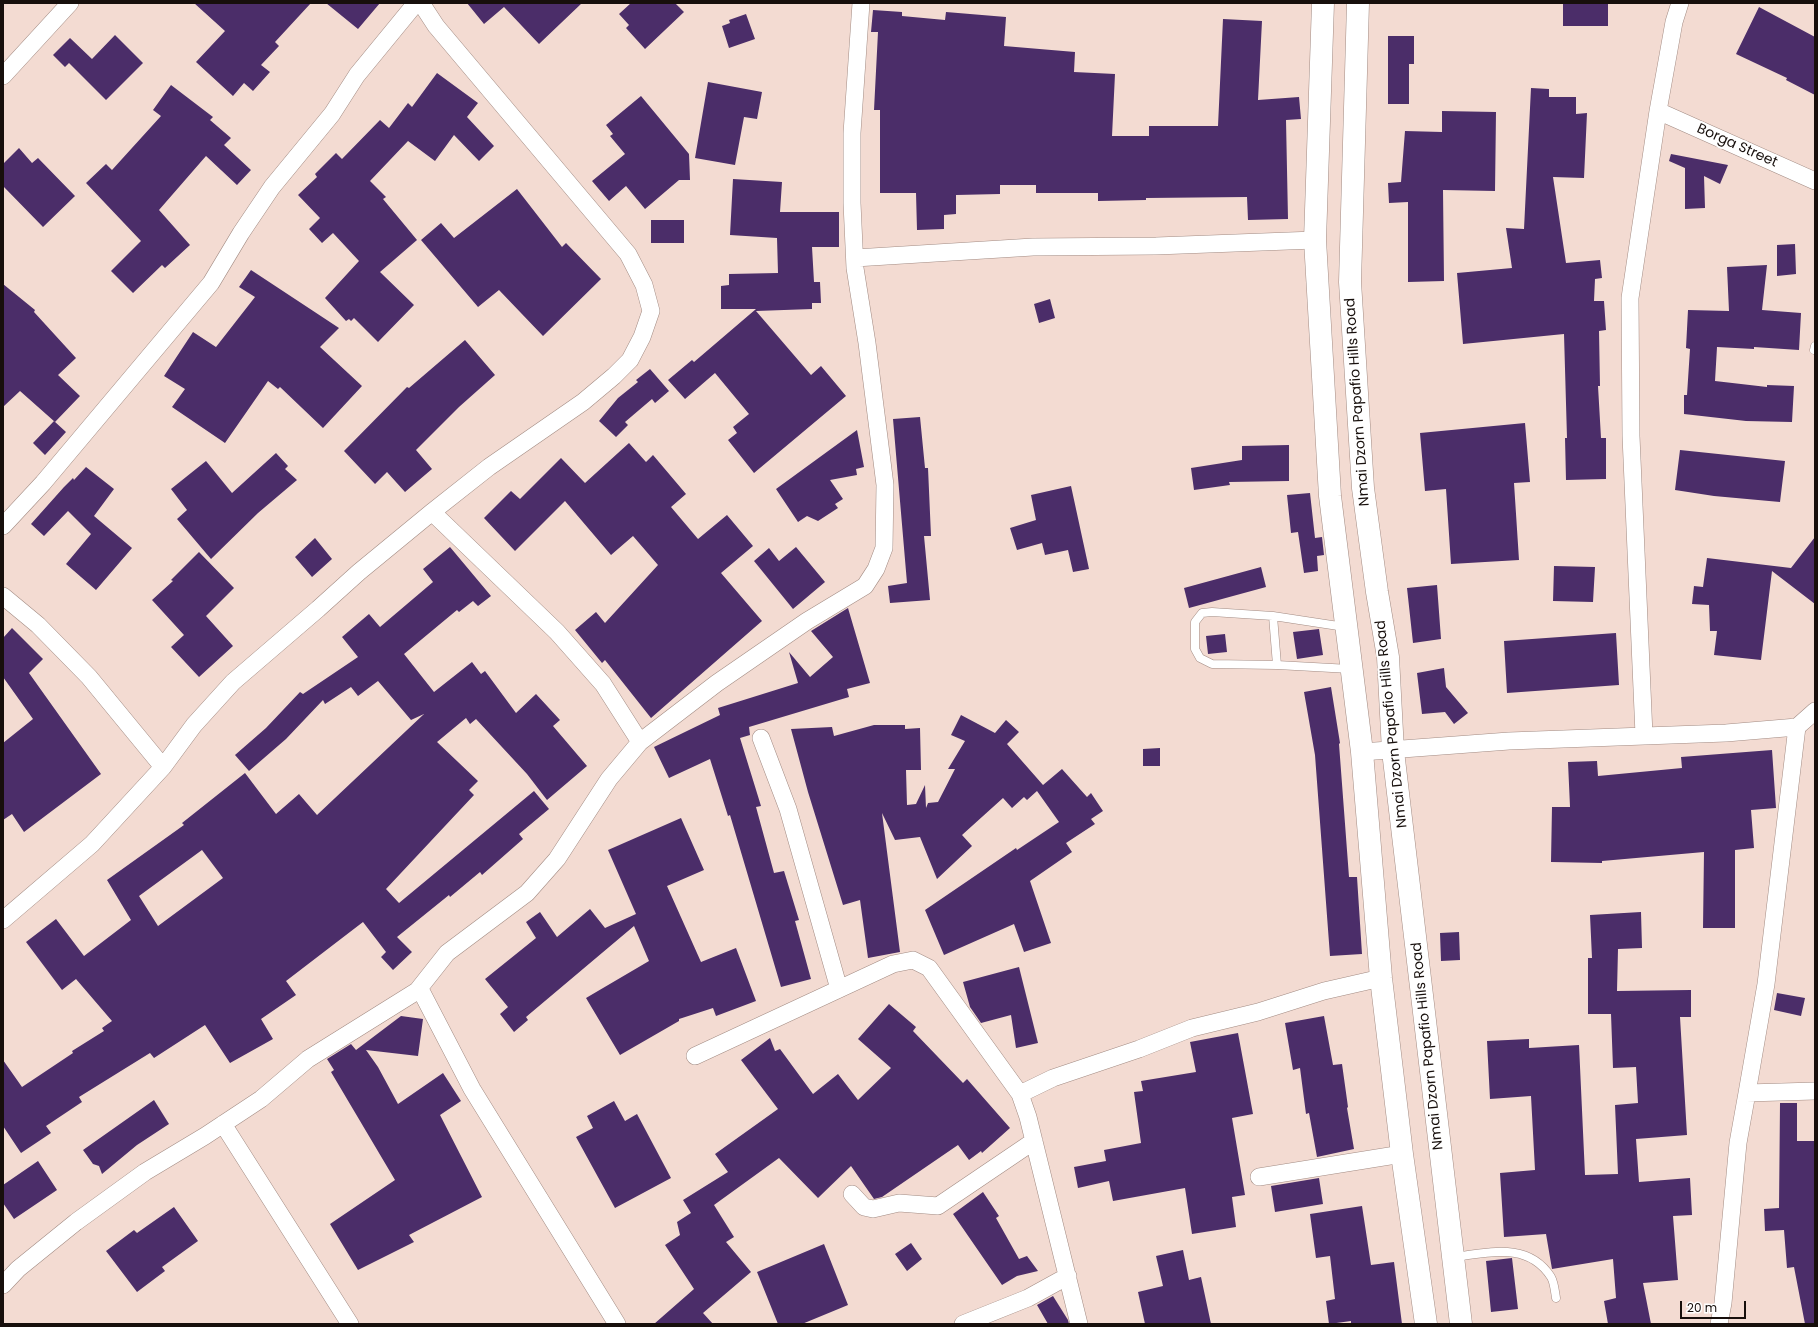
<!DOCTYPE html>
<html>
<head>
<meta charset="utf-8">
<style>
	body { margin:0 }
	#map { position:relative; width:1818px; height:1327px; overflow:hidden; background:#f3dbd2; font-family:Poppins,sans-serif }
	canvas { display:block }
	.frame { position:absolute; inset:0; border:4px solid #170f0c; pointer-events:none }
	.scale { position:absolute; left:1680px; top:1301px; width:66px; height:18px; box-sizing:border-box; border:2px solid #170f0c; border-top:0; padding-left:5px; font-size:12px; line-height:14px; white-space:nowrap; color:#170f0c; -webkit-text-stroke:3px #fff; paint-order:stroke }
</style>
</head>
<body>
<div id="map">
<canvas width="1818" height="1327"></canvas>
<div class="frame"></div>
<div class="scale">20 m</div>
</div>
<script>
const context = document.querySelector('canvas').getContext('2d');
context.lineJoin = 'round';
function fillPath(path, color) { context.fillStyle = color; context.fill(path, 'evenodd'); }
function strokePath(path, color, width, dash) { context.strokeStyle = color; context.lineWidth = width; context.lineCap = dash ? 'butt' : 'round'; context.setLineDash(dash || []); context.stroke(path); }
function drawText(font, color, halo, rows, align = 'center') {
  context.font = font + ' Poppins,sans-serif'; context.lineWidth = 4; context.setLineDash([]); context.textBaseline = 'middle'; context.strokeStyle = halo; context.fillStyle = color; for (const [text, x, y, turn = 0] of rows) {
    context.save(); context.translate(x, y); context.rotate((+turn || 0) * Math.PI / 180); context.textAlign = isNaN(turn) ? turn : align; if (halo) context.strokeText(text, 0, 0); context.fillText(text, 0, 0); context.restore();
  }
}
fillPath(new Path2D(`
	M 194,3 L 311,3 L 275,42 L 279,46 L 261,65 L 270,72 L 253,91 L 244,83 L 233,96 L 196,62 L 225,31 Z
	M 326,3 L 380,3 L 358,29 Z
	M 467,3 L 582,3 L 539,44 L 504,7 L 484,24 Z
	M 631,3 L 675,3 L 684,12 L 645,49 L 626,28 L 629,25 L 619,14 Z
	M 1563,3 L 1608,3 L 1608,26 L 1563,26 Z
	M 1759,7 L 1815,37 L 1815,95 L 1786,80 L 1787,78 L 1736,54 Z
	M 873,10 L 902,12 L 902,16 L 945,20 L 946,12 L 1006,17 L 1004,46 L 1075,52 L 1074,72 L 1115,74 L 1112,136 L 1149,136 L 1149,126 L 1218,126 L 1223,19 L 1262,21 L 1258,100 L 1299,97 L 1301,119 L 1286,120 L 1288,219 L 1248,220 L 1247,197 L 1146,198 L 1146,200 L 1098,201 L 1098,193 L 1036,193 L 1036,185 L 1000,185 L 1000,194 L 956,195 L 956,214 L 944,215 L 944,229 L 917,230 L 916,193 L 880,193 L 880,110 L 874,110 L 878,32 L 871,32 Z
	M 746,14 L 755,39 L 729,48 L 722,26 L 730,23 L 729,20 Z
	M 115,35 L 143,63 L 106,100 L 69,63 L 65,67 L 53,55 L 70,38 L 92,59 Z
	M 1388,36 L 1414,36 L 1414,64 L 1409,64 L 1409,104 L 1388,104 Z
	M 437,73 L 478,103 L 467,117 L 494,146 L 479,161 L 454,135 L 435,161 L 408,141 L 370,181 L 386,197 L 383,199 L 417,240 L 380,272 L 414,305 L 378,342 L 354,318 L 351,321 L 349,319 L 346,321 L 325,298 L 359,261 L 333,233 L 322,243 L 309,229 L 320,218 L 298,195 L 317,177 L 315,174 L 336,153 L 342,159 L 380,120 L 389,128 L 408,103 L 412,107 Z
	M 708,82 L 762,92 L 757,119 L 744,117 L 735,165 L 695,158 Z
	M 171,85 L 213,117 L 210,120 L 231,138 L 224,145 L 251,170 L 237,185 L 206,156 L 159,210 L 190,245 L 165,268 L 162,265 L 133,293 L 111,271 L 141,241 L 86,183 L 106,164 L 112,170 L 161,116 L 153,110 Z
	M 1531,88 L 1549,89 L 1549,97 L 1576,97 L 1576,114 L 1587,113 L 1584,178 L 1553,177 L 1566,263 L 1600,260 L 1602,278 L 1595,279 L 1594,301 L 1604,301 L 1606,330 L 1599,331 L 1600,386 L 1598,386 L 1601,438 L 1606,438 L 1606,479 L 1566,480 L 1565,438 L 1567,438 L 1564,334 L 1463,344 L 1457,273 L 1512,268 L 1506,228 L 1524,229 Z
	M 641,96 L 689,154 L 690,180 L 679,180 L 645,209 L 626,186 L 609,201 L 592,181 L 625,154 L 610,136 L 613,134 L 606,125 Z
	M 1442,111 L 1496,112 L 1495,191 L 1443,190 L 1444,281 L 1408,282 L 1408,202 L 1389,203 L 1388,183 L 1401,182 L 1405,131 L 1442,132 Z
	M 19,148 L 32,163 L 38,158 L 75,196 L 43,227 L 3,186 L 3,164 Z
	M 1671,154 L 1728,165 L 1720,184 L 1704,176 L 1705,208 L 1685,209 L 1685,168 L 1669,161 Z
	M 733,179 L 782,182 L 780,212 L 839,212 L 839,247 L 812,247 L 814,282 L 820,282 L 821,303 L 812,303 L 812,309 L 756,311 L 811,375 L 821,366 L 846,396 L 754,473 L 728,440 L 737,433 L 733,427 L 749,414 L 715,373 L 685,399 L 668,380 L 692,360 L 694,362 L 756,309 L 721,309 L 721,286 L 729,285 L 729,274 L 778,273 L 777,238 L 730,235 Z
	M 517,189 L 562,247 L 566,243 L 601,279 L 543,336 L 499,290 L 478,307 L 421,240 L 441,223 L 454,238 Z
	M 651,220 L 684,220 L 684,243 L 651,243 Z
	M 1795,244 L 1796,274 L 1777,276 L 1777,245 Z
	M 1767,265 L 1762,310 L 1801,313 L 1799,350 L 1754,347 L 1754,349 L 1717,347 L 1715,381 L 1767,387 L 1767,385 L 1794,386 L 1792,422 L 1746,421 L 1684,414 L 1684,395 L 1687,395 L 1690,349 L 1686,348 L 1688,310 L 1729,311 L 1727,267 Z
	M 251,270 L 339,328 L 320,347 L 362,386 L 323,428 L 280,387 L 278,389 L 268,381 L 225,443 L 172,407 L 185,389 L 164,376 L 193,332 L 216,347 L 255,297 L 239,287 Z
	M 3,284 L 35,310 L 34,312 L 76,358 L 58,375 L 80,396 L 55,422 L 20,391 L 3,407 Z
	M 1050,299 L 1055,318 L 1039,323 L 1034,304 Z
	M 465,340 L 495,375 L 459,407 L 416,450 L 432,469 L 405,492 L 387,472 L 375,484 L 344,451 L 407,387 L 409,388 Z
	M 650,369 L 669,391 L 655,403 L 652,399 L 625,422 L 628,425 L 616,437 L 599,421 L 618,398 L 638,382 L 636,380 Z
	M 920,417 L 925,468 L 928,468 L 931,536 L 924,536 L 930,600 L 890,603 L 888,586 L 907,583 L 893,419 Z
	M 54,421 L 66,432 L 45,455 L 33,443 Z
	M 1525,423 L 1530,482 L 1514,483 L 1519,560 L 1451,564 L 1446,489 L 1425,491 L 1420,433 Z
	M 857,430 L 864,467 L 856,469 L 857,475 L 830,480 L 843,499 L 835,504 L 838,508 L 818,521 L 807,516 L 798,522 L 776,489 Z
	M 629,443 L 646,462 L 653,455 L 686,494 L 671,507 L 698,539 L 727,515 L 753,546 L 721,573 L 762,621 L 651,718 L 605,660 L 602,663 L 575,630 L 596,612 L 605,623 L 658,565 L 633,536 L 611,555 L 565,501 L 515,551 L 484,518 L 511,491 L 520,499 L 561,458 L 585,483 Z
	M 1289,445 L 1289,481 L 1229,482 L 1230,485 L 1194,490 L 1191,468 L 1242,460 L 1242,446 Z
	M 1680,450 L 1785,461 L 1780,502 L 1714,496 L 1675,490 Z
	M 276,453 L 288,466 L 285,469 L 297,480 L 258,513 L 211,559 L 177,519 L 187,510 L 171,489 L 206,461 L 232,493 Z
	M 86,467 L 114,489 L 94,516 L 132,548 L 96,590 L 66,564 L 91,534 L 68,511 L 44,536 L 31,524 L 64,487 L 73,478 L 74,480 Z
	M 1071,486 L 1089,569 L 1073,572 L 1068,550 L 1045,555 L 1042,543 L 1017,550 L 1010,528 L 1036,520 L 1031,495 Z
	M 1310,493 L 1315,538 L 1322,537 L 1324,555 L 1317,556 L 1318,571 L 1304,573 L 1298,532 L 1291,533 L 1287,495 Z
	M 1815,537 L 1815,604 L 1772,571 L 1761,660 L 1714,655 L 1717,631 L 1710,631 L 1709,605 L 1692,604 L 1694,586 L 1703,587 L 1707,558 L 1791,568 Z
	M 315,538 L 332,559 L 312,577 L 295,557 Z
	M 450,547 L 491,596 L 478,606 L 473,601 L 459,612 L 457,610 L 404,654 L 434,692 L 472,662 L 481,674 L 485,671 L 516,713 L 536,694 L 560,720 L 553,726 L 587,766 L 547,800 L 527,774 L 476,719 L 470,724 L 466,718 L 437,742 L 478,781 L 469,790 L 474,795 L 386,889 L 399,903 L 534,791 L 549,809 L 519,834 L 523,839 L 482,875 L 480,872 L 450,897 L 449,895 L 397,937 L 412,952 L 393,970 L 381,957 L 386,952 L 363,922 L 286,981 L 296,995 L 261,1019 L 273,1039 L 230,1063 L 205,1025 L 154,1058 L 150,1053 L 79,1097 L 82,1102 L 46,1126 L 51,1133 L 21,1153 L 3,1126 L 3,1060 L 22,1087 L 73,1053 L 72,1051 L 104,1031 L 102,1028 L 112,1021 L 76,979 L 62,990 L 26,942 L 56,919 L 84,956 L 131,920 L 107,880 L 184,825 L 182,823 L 245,773 L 276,814 L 299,794 L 317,815 L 424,714 L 411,720 L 378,681 L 358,696 L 351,687 L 325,704 L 323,700 L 286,739 L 249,771 L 235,755 L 266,728 L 300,692 L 303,694 L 358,657 L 342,637 L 369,614 L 380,627 L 433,582 L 423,569 ZM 202,850 L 223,878 L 158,926 L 139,896 Z
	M 796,547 L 825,582 L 793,609 L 754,561 L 769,548 L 779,561 Z
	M 199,552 L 234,588 L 206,616 L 233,646 L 199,677 L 171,647 L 184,635 L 152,600 L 173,581 L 171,580 Z
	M 1554,566 L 1595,567 L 1593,602 L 1553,601 Z
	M 1261,567 L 1266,587 L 1189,608 L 1184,588 Z
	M 1437,585 L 1441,639 L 1413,643 L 1407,588 Z
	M 848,608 L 870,683 L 847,689 L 849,697 L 749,727 L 750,735 L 740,738 L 761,806 L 756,807 L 774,873 L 784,871 L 799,920 L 795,921 L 811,979 L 781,987 L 730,815 L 728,816 L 710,759 L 669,778 L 654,747 L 720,715 L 718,708 L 798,683 L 789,652 L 810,677 L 833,657 L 811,631 Z
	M 12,628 L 43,659 L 29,673 L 101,774 L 24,832 L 12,814 L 3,820 L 3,743 L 33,719 L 3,677 L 3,638 Z
	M 1319,629 L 1323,655 L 1297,659 L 1293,632 Z
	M 1616,633 L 1619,685 L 1507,693 L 1504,641 Z
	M 1225,634 L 1227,652 L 1208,654 L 1206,636 Z
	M 1444,668 L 1446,687 L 1468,713 L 1454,724 L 1445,712 L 1422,714 L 1417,673 Z
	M 1331,687 L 1340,743 L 1339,744 L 1349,877 L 1357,877 L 1362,954 L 1330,956 L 1315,755 L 1304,692 Z
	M 961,715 L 995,733 L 1006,720 L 1019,732 L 1007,744 L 1043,785 L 1062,769 L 1087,797 L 1091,793 L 1103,811 L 1091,819 L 1095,824 L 1066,843 L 1072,852 L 1030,881 L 1051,943 L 1024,952 L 1014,924 L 944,955 L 925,910 L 1016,848 L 1017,850 L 1059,822 L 1037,791 L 1027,800 L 1024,797 L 1012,808 L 1003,798 L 962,835 L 972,846 L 937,879 L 920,837 L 895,840 L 882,813 L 900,952 L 868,958 L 860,900 L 843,905 L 808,792 L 791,729 L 832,727 L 834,736 L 874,725 L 905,725 L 905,729 L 920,728 L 921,770 L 906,770 L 907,805 L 916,804 L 925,785 L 926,808 L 928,803 L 938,802 L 955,769 L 948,769 L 965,741 L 951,735 Z
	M 1160,748 L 1160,766 L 1143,766 L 1143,749 Z
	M 1772,750 L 1776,808 L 1751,810 L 1754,848 L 1735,850 L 1735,928 L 1703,928 L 1704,852 L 1602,861 L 1602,863 L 1551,862 L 1552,807 L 1570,807 L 1568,762 L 1597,761 L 1598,776 L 1682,768 L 1681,757 Z
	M 681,818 L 704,870 L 667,886 L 701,962 L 736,948 L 756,1001 L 716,1016 L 713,1008 L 679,1019 L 679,1021 L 620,1055 L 586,998 L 649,961 L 634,926 L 526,1017 L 528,1020 L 514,1032 L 500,1014 L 508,1007 L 485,979 L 536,938 L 526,922 L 540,912 L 557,937 L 590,909 L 605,928 L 636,914 L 608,850 Z
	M 1641,912 L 1642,948 L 1618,949 L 1617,991 L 1691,990 L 1691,1017 L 1680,1017 L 1687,1135 L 1636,1139 L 1639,1182 L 1690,1178 L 1692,1215 L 1673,1216 L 1678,1280 L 1643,1283 L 1651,1324 L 1608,1324 L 1604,1301 L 1616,1298 L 1613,1259 L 1552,1269 L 1546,1234 L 1504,1237 L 1500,1173 L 1535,1170 L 1531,1096 L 1490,1099 L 1487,1041 L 1529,1039 L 1529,1048 L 1579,1045 L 1585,1175 L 1618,1174 L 1615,1105 L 1638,1103 L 1636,1067 L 1613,1068 L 1611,1014 L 1588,1014 L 1588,958 L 1592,958 L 1590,915 Z
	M 1459,932 L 1460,960 L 1441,961 L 1440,933 Z
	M 1019,967 L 1038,1043 L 1016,1048 L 1011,1015 L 981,1023 L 970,1007 L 963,982 Z
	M 1777,993 L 1805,998 L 1801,1016 L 1774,1010 Z
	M 889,1004 L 916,1027 L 913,1031 L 963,1083 L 967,1079 L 1010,1128 L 982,1153 L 981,1151 L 969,1160 L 958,1145 L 882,1197 L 874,1199 L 851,1166 L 818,1198 L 779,1158 L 714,1205 L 734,1237 L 726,1242 L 751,1272 L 703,1313 L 713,1324 L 654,1324 L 694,1289 L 665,1245 L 680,1235 L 677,1222 L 691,1213 L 683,1200 L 728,1172 L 715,1154 L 778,1109 L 741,1060 L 770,1038 L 775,1051 L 780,1049 L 813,1094 L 838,1074 L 858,1100 L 891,1068 L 858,1039 Z
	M 401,1016 L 423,1019 L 418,1056 L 366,1050 L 378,1067 L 398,1104 L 443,1073 L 461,1101 L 440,1115 L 482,1197 L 409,1235 L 414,1242 L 358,1270 L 330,1224 L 395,1180 L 331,1072 L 334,1070 L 327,1059 L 351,1044 L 356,1050 Z
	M 1324,1016 L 1333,1065 L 1342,1064 L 1348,1107 L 1347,1108 L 1354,1149 L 1317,1157 L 1309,1113 L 1306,1114 L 1300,1068 L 1293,1070 L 1285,1023 Z
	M 1238,1033 L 1253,1114 L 1232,1118 L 1245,1195 L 1232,1197 L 1236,1227 L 1192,1234 L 1185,1188 L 1113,1201 L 1109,1181 L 1078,1188 L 1074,1167 L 1106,1161 L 1104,1150 L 1141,1143 L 1134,1092 L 1143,1091 L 1141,1081 L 1196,1072 L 1190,1042 Z
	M 154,1100 L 169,1124 L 137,1145 L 102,1174 L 99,1166 L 93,1164 L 83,1150 Z
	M 614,1101 L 625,1121 L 637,1114 L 671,1178 L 615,1208 L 576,1137 L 593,1128 L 587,1116 Z
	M 1780,1103 L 1797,1103 L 1797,1141 L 1815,1141 L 1815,1324 L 1805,1324 L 1794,1267 L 1787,1268 L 1784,1230 L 1765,1231 L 1764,1209 L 1779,1208 Z
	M 38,1161 L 57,1190 L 14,1219 L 3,1203 L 3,1185 Z
	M 1319,1178 L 1323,1204 L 1275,1212 L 1271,1186 Z
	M 983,1192 L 999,1216 L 996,1218 L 1019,1259 L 1027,1256 L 1038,1271 L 1017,1276 L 1002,1285 L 953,1214 Z
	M 1362,1206 L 1371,1265 L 1394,1262 L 1402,1324 L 1351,1324 L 1351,1321 L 1329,1324 L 1326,1301 L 1335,1299 L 1330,1256 L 1316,1258 L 1310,1214 Z
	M 174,1207 L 198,1241 L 162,1267 L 165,1271 L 137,1292 L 106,1251 L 134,1230 L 137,1233 Z
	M 911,1243 L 922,1259 L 907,1271 L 895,1254 Z
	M 824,1244 L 848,1305 L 802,1324 L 778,1324 L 757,1272 Z
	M 1183,1250 L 1189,1280 L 1201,1277 L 1211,1324 L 1145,1324 L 1138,1292 L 1163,1286 L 1156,1256 Z
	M 1512,1258 L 1518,1309 L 1491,1312 L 1486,1261 Z
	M 1053,1296 L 1068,1320 L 1069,1324 L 1048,1324 L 1037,1305 Z`), '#4b2d69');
const lane = new Path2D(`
	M 1814,350 L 1815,346
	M 1273,616 L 1277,665
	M 1345,627 L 1273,616 L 1212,612 L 1202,613 L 1195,622 L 1195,649 L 1200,658 L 1212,664 L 1277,665 L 1350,669
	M 1454,1257 C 1488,1253 1528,1241 1551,1277 C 1554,1282 1555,1291 1556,1298`);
const street = new Path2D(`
	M 3,76 L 70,3
	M 1658,111 L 1815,181
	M 855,258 L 1033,247 L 1156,246 L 1315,240
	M 432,512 L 557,632 L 603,684 L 640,742
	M 3,526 L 43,483 L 211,283 L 241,233 L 272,187 L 332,114 L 357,75 L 416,3
	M 3,596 L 38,625 L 89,677 L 163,767
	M 1644,735 L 1631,436 L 1630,298 L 1658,111 L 1674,22 L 1680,3
	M 761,738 L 788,809 L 839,989
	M 1362,752 L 1509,741 L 1726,733 L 1797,727 L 1815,711
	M 3,920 L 92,844 L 163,767 L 194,725 L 233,682 L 318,609 L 359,572 L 432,512 L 489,467 L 583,402 L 614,376 L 630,360 L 642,337 L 651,311 L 644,285 L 628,254 L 436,26 L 421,3
	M 420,989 L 472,1089 L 617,1324
	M 695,1056 L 893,964 L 913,960 L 929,968 L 1020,1094 L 1028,1117 L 1079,1324
	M 1747,1093 L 1766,984 L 1797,727
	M 1020,1094 L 1053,1078 L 1139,1049 L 1192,1028 L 1258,1012 L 1324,991 L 1381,978
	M 223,1124 L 350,1324
	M 1259,1177 L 1402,1154
	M 852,1194 L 864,1207 L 873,1209 L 899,1203 L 938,1206 L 1034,1141
	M 3,1285 L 18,1269 L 76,1222 L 145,1172 L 205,1136 L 261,1099 L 308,1059 L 417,991 L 447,953 L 527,893 L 557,859 L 609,779 L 640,742 L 717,683 L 807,621 L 865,586 L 876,569 L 884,548 L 885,485 L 867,343 L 855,268 L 852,203 L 852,133 L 861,3
	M 963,1324 L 1028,1298 L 1068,1276
	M 1719,1324 L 1723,1303 L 1738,1143 L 1747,1093 L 1815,1091`);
const secondary = new Path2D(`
	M 1323,3 L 1315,240 L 1330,496 L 1362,752 L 1381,978 L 1402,1154 L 1426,1324
	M 1358,3 L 1350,282 L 1363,488 L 1377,592 L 1388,657 L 1393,751 L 1461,1324`);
strokePath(lane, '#a28b83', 9);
strokePath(street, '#a28b83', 18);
strokePath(secondary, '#a28b83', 23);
strokePath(lane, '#fff', 8);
strokePath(street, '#fff', 17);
strokePath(secondary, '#fff', 22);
drawText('14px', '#170f0c', '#fff', [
	["Borga Street",1737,146,24],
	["Nmai Dzorn Papafio Hills Road",1358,402,-94],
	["Nmai Dzorn Papafio Hills Road",1392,724,-96],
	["Nmai Dzorn Papafio Hills Road",1428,1046,-96]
]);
</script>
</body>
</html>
